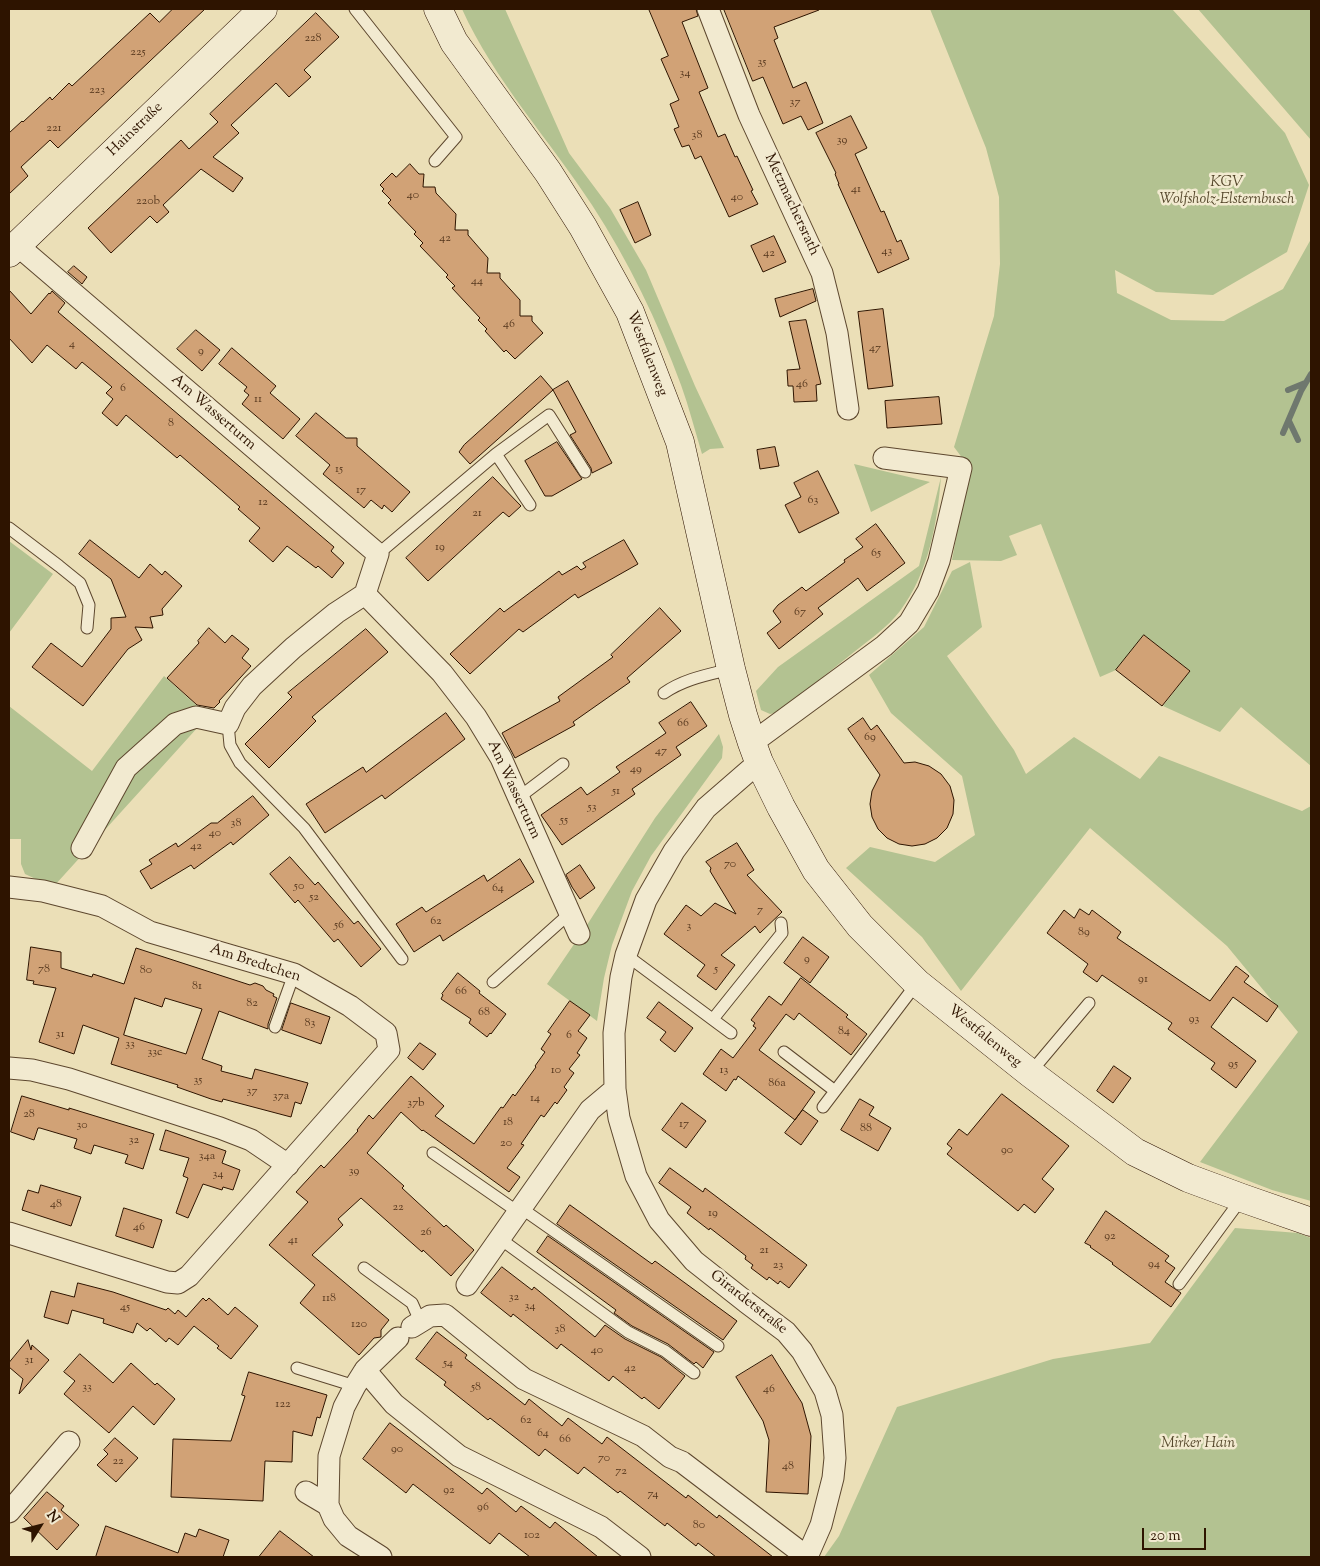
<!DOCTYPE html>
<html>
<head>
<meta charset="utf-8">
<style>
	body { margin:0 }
	#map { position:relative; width:1320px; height:1566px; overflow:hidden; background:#ebdfb7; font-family:"Sorts Mill Goudy",serif }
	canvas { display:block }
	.frame { position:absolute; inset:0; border:10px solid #2e1400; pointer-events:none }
	.north { position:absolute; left:15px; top:1501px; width:50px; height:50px; -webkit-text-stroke:4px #f2ead0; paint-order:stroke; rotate:54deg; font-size:14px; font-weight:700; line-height:20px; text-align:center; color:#2e1400 }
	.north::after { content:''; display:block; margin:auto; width:18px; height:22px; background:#2e1400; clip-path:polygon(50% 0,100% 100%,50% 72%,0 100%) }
	.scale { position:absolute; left:1142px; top:1528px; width:64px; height:22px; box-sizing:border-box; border:2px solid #2e1400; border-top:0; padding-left:6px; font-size:15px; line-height:18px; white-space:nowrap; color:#2e1400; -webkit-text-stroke:4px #f2ead0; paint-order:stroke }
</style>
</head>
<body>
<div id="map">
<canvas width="1320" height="1566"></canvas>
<div class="frame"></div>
<div class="north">N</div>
<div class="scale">20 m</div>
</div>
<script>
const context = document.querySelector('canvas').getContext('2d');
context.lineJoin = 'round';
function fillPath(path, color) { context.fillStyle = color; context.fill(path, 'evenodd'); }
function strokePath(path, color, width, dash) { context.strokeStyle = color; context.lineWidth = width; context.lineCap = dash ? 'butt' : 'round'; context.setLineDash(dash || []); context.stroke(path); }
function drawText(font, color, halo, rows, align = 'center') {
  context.font = font + ' "Sorts Mill Goudy",serif'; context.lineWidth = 5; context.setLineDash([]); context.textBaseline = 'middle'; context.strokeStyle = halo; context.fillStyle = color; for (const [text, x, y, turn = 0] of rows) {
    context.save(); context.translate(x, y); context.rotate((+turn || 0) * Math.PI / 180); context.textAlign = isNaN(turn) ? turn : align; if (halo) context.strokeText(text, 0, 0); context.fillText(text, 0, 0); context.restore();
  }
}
fillPath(new Path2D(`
	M 462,9 L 505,9 L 569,153 L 610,208 L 646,270 L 695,386 L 724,448 L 710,449 L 702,454 C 695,431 689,407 681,385 C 658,322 628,260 592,205 C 549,139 494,80 462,9 Z
	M 930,9 L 1172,9 L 1285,133 L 1309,185 L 1287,252 L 1213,295 L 1156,292 L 1115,270 L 1117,293 L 1171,320 L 1224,321 L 1283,289 L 1311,239 L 1311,766 L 1241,707 L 1220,732 L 1163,706 L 1190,671 L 1144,635 L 1116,670 L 1100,677 L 1041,524 L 1009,536 L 1017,555 L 1001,561 L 952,560 L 969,467 L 954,447 L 994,316 L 1000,264 L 999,197 L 986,148 Z
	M 1198,9 L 1311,9 L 1311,140 Z
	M 854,464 L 930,482 L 871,512 Z
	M 941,477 C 937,524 929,572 900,611 C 888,627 869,640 854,652 C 829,672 804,692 779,712 L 770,714 L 761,710 L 756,691 L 778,667 L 919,566 Z
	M 9,541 L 53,574 L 9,633 Z
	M 970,562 L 982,627 L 947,656 L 1014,750 L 1026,774 L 1074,737 L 1140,779 L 1159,756 L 1302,811 L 1311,806 L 1311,1201 L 1272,1190 L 1200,1162 L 1298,1032 L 1227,946 L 1090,828 L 961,991 L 922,937 L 846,868 L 870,847 L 935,862 L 975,835 L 962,776 L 891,713 L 869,675 L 924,627 L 952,571 Z
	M 164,676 L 208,716 L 55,885 L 40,881 L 25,874 L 21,864 L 21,839 L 9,839 L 9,706 L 92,771 Z
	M 719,734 L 723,747 L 722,758 L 651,856 L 632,891 L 612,945 L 604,978 L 597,1021 L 547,984 L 587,925 L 655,818 Z
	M 1235,1228 L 1298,1233 L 1311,1238 L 1311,1557 L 824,1557 L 839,1536 L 897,1407 L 1053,1359 L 1150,1343 Z`), '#b3c291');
strokePath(new Path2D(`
	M 1288,390 L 1305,383
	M 1289,421 L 1298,440
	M 1283,433 L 1301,391 L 1311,374`), '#6f786e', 6);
const building = new Path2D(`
	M 173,9 L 205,9 L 58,148 L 50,140 L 21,167 L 28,176 L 9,194 L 9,133 L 22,121 L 23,122 L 50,97 L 52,100 L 69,83 L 72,86 L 150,13 L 159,22 Z
	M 649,9 L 696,9 L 698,16 L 682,22 L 708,88 L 699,92 L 718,137 L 725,134 L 735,157 L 737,156 L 753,190 L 751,191 L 758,204 L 729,217 L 701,156 L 695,159 L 689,145 L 682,147 L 674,129 L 679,127 L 670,104 L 679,100 L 661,59 L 668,56 Z
	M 724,9 L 819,9 L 819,10 L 774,27 L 778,38 L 774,40 L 793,88 L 806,82 L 823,123 L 808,130 L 801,116 L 783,124 L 763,77 L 753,81 Z
	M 316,13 L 339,37 L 304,70 L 311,77 L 289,97 L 276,83 L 231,125 L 239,133 L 213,157 L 243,178 L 233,192 L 201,169 L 163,205 L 169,212 L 157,223 L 150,216 L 111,253 L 88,228 L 181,140 L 189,149 L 218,122 L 210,114 Z
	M 851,116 L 867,148 L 855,154 L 881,212 L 884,211 L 897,242 L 901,240 L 909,259 L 878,273 L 838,184 L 839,184 L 835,174 L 836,173 L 816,133 Z
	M 410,164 L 419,174 L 424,174 L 423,187 L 435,187 L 436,193 L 456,214 L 455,230 L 468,230 L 468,235 L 488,258 L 487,273 L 500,273 L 500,278 L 520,300 L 520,316 L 532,316 L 532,321 L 543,333 L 515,359 L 506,350 L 504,352 L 485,331 L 487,329 L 478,320 L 480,318 L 452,288 L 455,286 L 446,277 L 448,275 L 420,246 L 423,243 L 414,234 L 416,232 L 388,203 L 391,200 L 382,191 L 384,189 L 380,185 L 392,173 L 396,177 Z
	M 638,202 L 651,235 L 635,243 L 620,210 Z
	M 774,236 L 786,262 L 763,272 L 751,246 Z
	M 74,266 L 87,277 L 82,284 L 68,272 Z
	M 813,289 L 816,301 L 780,317 L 775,299 Z
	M 9,290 L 31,314 L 49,293 L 50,294 L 52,291 L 65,303 L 58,312 L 334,547 L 331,551 L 344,563 L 332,578 L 318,566 L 316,568 L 287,546 L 273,562 L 264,554 L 249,541 L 260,528 L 238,509 L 240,507 L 216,486 L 180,455 L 177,458 L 126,415 L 117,426 L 102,413 L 113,399 L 106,393 L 112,387 L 82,362 L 76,369 L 47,345 L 32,363 L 9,338 Z
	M 883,309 L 893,386 L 868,389 L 858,312 Z
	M 806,320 L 821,384 L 816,385 L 817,401 L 794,402 L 793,386 L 788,386 L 787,370 L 800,369 L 789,322 Z
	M 196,330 L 220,350 L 202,371 L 177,349 Z
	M 232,348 L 276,386 L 270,393 L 300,419 L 283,439 L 242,404 L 249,395 L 244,391 L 247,387 L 219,364 Z
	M 541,376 L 553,390 L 470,464 L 459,452 L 464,445 Z
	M 568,381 L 612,463 L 592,473 L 591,468 L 570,435 L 576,432 L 553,390 Z
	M 939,397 L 942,424 L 887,428 L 885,401 Z
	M 316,413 L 346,438 L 357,438 L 357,446 L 410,492 L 392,512 L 384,505 L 382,509 L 371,500 L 364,508 L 323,474 L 330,465 L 296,436 Z
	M 557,442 L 582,479 L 552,496 L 545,496 L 525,461 Z
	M 775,447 L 779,466 L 760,469 L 757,450 Z
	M 818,471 L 839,513 L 799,533 L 785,505 L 801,497 L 794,483 Z
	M 493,477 L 521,506 L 509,517 L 503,512 L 428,581 L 406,558 Z
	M 876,524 L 905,563 L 867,591 L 858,578 L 818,608 L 823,614 L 779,649 L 767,633 L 781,622 L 773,611 L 778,605 L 802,587 L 806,591 L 845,562 L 844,560 L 863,547 L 856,539 Z
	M 90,540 L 139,578 L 150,564 L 162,575 L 165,571 L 182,586 L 162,609 L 163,615 L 150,617 L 153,628 L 135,627 L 142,640 L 128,649 L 83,706 L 32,667 L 51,643 L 82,667 L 111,629 L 111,618 L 126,617 L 111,579 L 79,554 Z
	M 624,540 L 638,564 L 578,598 L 575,594 L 523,632 L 519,629 L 470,674 L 450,654 L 500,608 L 504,612 L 559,571 L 562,575 L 577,566 L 581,570 L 586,567 L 583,563 Z
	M 660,608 L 681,631 L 627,678 L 630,682 L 573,722 L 575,725 L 515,758 L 502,733 L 560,701 L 558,697 L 613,657 L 611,655 Z
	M 209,628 L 225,643 L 232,635 L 249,649 L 242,658 L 251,666 L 219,701 L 220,702 L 214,708 L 197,705 L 167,678 L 199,643 L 198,641 Z
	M 366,629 L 388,652 L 312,717 L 316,721 L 269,768 L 245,744 L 292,697 L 288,693 Z
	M 1144,635 L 1190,671 L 1162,706 L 1116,670 Z
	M 691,702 L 707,726 L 676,747 L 681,755 L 632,789 L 635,794 L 562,845 L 541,815 L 581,787 L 587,795 L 620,772 L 616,767 L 666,733 L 659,723 Z
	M 446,713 L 465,739 L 385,799 L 382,795 L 325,833 L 306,804 L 363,767 L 366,772 Z
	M 863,718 L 871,730 L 877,725 L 904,763 L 915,762 L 929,766 L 941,774 L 950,786 L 954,800 L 953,814 L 947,828 L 937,838 L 925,844 L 912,846 L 899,844 L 887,838 L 878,829 L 872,817 L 870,804 L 872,791 L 880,775 L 848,729 Z
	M 253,796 L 269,815 L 233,845 L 231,842 L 194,869 L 191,865 L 151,889 L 140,871 L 152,864 L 149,860 L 176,843 L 178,847 L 211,823 L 217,823 Z
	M 737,843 L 754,870 L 747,875 L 782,912 L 760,933 L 755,926 L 721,955 L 735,965 L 716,990 L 697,976 L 705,965 L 664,934 L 686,905 L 701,916 L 715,903 L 736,914 L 710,871 L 711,868 L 706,862 Z
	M 290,857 L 315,885 L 318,882 L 354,924 L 358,921 L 381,949 L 361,967 L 338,939 L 334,942 L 298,900 L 295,903 L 270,874 Z
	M 520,859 L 534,882 L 443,941 L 440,935 L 414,952 L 396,924 L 422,907 L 426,912 L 484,875 L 487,881 Z
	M 580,865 L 595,888 L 580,899 L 572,887 L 566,875 Z
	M 1080,909 L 1089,915 L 1092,910 L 1121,932 L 1117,938 L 1210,1001 L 1236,966 L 1249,976 L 1244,982 L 1278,1006 L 1267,1022 L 1233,997 L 1211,1027 L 1256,1061 L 1236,1088 L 1211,1069 L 1215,1063 L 1168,1029 L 1172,1023 L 1102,975 L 1097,982 L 1083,972 L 1088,964 L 1047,933 L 1064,910 L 1074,918 Z
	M 803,937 L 829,957 L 810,983 L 784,963 Z
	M 31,947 L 61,952 L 61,968 L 92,977 L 93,974 L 124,984 L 136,948 L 250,985 L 255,983 L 263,986 L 266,990 L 274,994 L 273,996 L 277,998 L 268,1024 L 268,1029 L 219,1011 L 202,1059 L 222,1066 L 221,1071 L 252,1079 L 255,1069 L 308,1083 L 301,1104 L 295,1102 L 291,1117 L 223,1099 L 222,1102 L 211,1099 L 177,1087 L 178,1085 L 111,1064 L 119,1038 L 83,1025 L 74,1054 L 39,1042 L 56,988 L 33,984 L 34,981 L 27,980 ZM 135,998 L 162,1007 L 165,998 L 202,1009 L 186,1054 L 124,1035 Z
	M 458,973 L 480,991 L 479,993 L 506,1014 L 491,1034 L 490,1033 L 487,1037 L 469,1023 L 471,1019 L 441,999 L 443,995 L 442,994 Z
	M 801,978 L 848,1015 L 846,1017 L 867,1034 L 851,1055 L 799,1013 L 794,1020 L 786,1014 L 759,1050 L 815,1092 L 795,1120 L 738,1076 L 736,1080 L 734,1079 L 726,1091 L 703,1074 L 721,1049 L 733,1058 L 756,1028 L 753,1026 L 755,1023 L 751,1020 L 769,996 L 781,1005 Z
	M 570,1001 L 590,1015 L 578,1031 L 587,1038 L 577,1053 L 580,1055 L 569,1069 L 574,1073 L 564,1087 L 567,1090 L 557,1104 L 555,1102 L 544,1117 L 541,1115 L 521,1144 L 524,1145 L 507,1168 L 520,1177 L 509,1192 L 423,1130 L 422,1131 L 401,1112 L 367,1153 L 404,1186 L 402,1188 L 428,1212 L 444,1227 L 446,1225 L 474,1250 L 451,1276 L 423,1250 L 422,1252 L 361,1198 L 338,1219 L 343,1225 L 312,1255 L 389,1320 L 381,1330 L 381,1337 L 374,1338 L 359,1355 L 300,1303 L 315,1285 L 269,1245 L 308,1202 L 296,1192 L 321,1165 L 324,1168 L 358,1131 L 357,1130 L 369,1115 L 373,1119 L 411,1076 L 444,1106 L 435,1116 L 474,1144 L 501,1107 L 503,1108 L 513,1094 L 515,1096 L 536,1067 L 535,1066 L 545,1052 L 541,1049 L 551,1034 L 548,1032 Z
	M 659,1002 L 693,1028 L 675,1052 L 660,1040 L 666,1032 L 647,1018 Z
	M 291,1003 L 330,1017 L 321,1044 L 282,1030 Z
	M 420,1043 L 436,1054 L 423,1070 L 408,1058 Z
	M 1114,1066 L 1131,1078 L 1113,1103 L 1097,1091 Z
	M 1002,1094 L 1069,1146 L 1042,1179 L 1054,1189 L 1035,1213 L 1024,1204 L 1018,1211 L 947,1154 L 952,1148 L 947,1144 L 959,1129 L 967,1135 Z
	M 22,1096 L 69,1110 L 69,1108 L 154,1134 L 143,1169 L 125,1163 L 128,1155 L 94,1145 L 91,1154 L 74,1148 L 77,1139 L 40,1128 L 38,1128 L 34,1140 L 11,1132 Z
	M 860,1099 L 874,1107 L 869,1115 L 891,1128 L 878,1151 L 841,1130 Z
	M 682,1103 L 706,1121 L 686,1148 L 662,1130 Z
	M 803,1110 L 818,1121 L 801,1145 L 785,1133 Z
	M 166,1130 L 226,1151 L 222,1163 L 240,1170 L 233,1190 L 223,1187 L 222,1190 L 203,1184 L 188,1218 L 176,1213 L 188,1178 L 183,1176 L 189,1158 L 160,1150 Z
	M 670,1168 L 703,1192 L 705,1188 L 807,1265 L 789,1288 L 780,1281 L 778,1284 L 769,1277 L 767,1280 L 751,1268 L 753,1265 L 745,1259 L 746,1256 L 710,1228 L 709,1230 L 687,1213 L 691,1207 L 659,1183 Z
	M 41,1185 L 81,1197 L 71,1226 L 22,1210 L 28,1190 L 38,1193 Z
	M 570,1205 L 652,1264 L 655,1261 L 737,1321 L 723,1340 L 557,1224 Z
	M 124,1208 L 162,1220 L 153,1248 L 116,1236 Z
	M 1106,1211 L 1169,1256 L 1165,1261 L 1175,1268 L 1165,1282 L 1181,1293 L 1171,1307 L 1112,1264 L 1113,1263 L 1090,1247 L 1091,1246 L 1085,1243 Z
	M 548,1236 L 714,1352 L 703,1368 L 696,1362 L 694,1364 L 668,1344 L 632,1326 L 614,1313 L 616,1310 L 537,1252 Z
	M 502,1267 L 532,1290 L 534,1287 L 595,1337 L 605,1325 L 625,1339 L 661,1357 L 685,1376 L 659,1409 L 644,1397 L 642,1399 L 613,1376 L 609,1381 L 561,1344 L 557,1349 L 513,1314 L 511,1317 L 481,1293 Z
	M 78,1283 L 113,1292 L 166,1310 L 168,1308 L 175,1314 L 178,1310 L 186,1317 L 203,1298 L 206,1301 L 209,1298 L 228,1315 L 235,1307 L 258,1326 L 231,1359 L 217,1348 L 219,1346 L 194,1326 L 178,1345 L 169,1338 L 166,1342 L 150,1328 L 147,1331 L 137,1323 L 133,1333 L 103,1323 L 104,1319 L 72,1310 L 68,1324 L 44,1317 L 51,1291 L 74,1297 Z
	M 437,1332 L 467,1355 L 465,1358 L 525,1405 L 529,1399 L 562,1426 L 568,1418 L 602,1444 L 607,1437 L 686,1498 L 688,1495 L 717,1518 L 719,1515 L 773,1557 L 716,1557 L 698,1543 L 696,1546 L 667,1523 L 665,1526 L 620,1491 L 618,1493 L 584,1467 L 578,1474 L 545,1449 L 539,1456 L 490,1418 L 488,1420 L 444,1385 L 446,1382 L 416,1359 Z
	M 28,1340 L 31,1350 L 32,1345 L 49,1360 L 19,1394 L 23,1379 L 9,1367 L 9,1363 Z
	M 80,1354 L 113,1383 L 131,1363 L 155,1385 L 157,1383 L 175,1399 L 154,1425 L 133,1406 L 109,1433 L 64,1394 L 75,1381 L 64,1372 Z
	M 772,1355 L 802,1403 L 811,1436 L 808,1494 L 766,1492 L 769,1440 L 763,1421 L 736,1377 Z
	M 249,1372 L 327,1395 L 320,1418 L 317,1417 L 312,1436 L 293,1431 L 292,1462 L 265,1461 L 263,1501 L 171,1497 L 173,1439 L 231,1441 L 245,1396 L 242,1395 Z
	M 390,1423 L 482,1494 L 487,1488 L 516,1512 L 521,1506 L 550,1528 L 555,1522 L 598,1557 L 530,1557 L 499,1533 L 490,1544 L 413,1484 L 406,1493 L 363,1459 Z
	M 115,1438 L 138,1458 L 116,1482 L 97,1465 L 108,1454 L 104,1450 Z
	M 47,1492 L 64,1506 L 61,1510 L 79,1525 L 57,1550 L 24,1518 Z
	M 106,1526 L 178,1553 L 185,1533 L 196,1537 L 199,1529 L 229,1540 L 223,1557 L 96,1557 Z
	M 280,1531 L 314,1557 L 259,1557 Z`);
fillPath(building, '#d1a276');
strokePath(building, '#2e1400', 1);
const lane = new Path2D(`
	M 355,9 L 456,137 L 435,161
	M 496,454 L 530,505
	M 9,528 L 59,566 L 80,583 L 89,605 L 87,628
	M 378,554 L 496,454 L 549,415 L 585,472
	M 664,693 C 684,679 707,675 731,669
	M 228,724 L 230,745 L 240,763 L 304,828 L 402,959
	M 518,798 L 563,764
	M 626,955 L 731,1033
	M 493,982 L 569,914
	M 713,1019 L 782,933 L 781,923
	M 275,1027 L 294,974
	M 784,1052 L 835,1091
	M 1030,1073 L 1089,1003
	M 823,1107 L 917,983
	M 433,1153 L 518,1212
	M 521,1208 L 718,1346
	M 499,1238 L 628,1332 L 665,1351 L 694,1373
	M 364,1268 L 412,1303 L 420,1321
	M 1179,1284 L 1242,1198
	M 297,1368 L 355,1386`);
const street = new Path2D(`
	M 708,9 L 749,115 L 822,273 L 837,333 L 848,409
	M 17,245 L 378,554 L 365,594 L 336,613 L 293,648 L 252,686 L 235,708 L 228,724 L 196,717 L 175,724 L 126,768 L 82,848
	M 365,594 L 442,673 L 476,717 L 501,758 L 579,934
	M 752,743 L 884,646 L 909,623 L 928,591 L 939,561 L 961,468 L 884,458
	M 759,762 L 706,808 L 674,851 L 646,900 L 626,955 L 621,977 L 614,1033 L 615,1089 L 619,1118 L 636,1176 L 659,1220 L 694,1261 L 746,1302 L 786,1332 L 802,1351 L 825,1391 L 832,1415 L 835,1458 L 833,1478 L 821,1525 L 807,1557
	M 9,887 L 43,891 L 102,906 L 150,932 L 294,974 L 350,1006 L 386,1033 L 389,1050 L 189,1276 L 178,1283 L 167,1282 L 9,1233
	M 9,1068 L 32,1070 L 69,1079 L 220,1128 L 251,1140 L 288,1165
	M 467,1285 L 590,1110 L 615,1089
	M 412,1327 L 430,1316 L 445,1315 L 524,1379 L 643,1436 L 670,1457 L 682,1462 L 807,1557
	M 365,1370 L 394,1404 L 459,1456 L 601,1527 L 640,1557
	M 306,1492 L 328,1505 L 334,1519 L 348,1536 L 381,1557
	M 328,1505 L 329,1456 L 344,1407 L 355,1386 L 365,1370 L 398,1338
	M 9,1512 L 69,1442`);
const secondary = new Path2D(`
	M 438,9 L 454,42 L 548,172 L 583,227 L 630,312 L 680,442 L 731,669 L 743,715 L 752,743 L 759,762 L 781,807 L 816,870 L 860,926 L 917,983 L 1030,1073 L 1135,1152 L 1188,1178 L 1242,1198 L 1311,1222
	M 9,253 L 263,9`);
strokePath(lane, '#5d472e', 13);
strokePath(street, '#5d472e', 23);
strokePath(secondary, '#2e1400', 29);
strokePath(lane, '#f2ead0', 11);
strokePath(street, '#f2ead0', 21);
strokePath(secondary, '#f2ead0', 28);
drawText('12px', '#57381e', null, [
	["228",313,39],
	["225",138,53],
	["35",762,63],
	["34",685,74],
	["223",97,91],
	["37",795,103],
	["221",54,129],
	["38",697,136],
	["39",842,141],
	["41",856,190],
	["40",413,196],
	["40",737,198],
	["220b",148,202],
	["42",445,239],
	["43",887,252],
	["42",769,254],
	["44",477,282],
	["46",509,325],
	["4",72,345],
	["47",875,349],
	["9",201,352],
	["46",802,385],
	["6",123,389],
	["11",258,400],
	["8",171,424],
	["15",339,470],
	["17",361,491],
	["63",813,501],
	["12",263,503],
	["21",477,514],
	["19",440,548],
	["65",876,554],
	["67",800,613],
	["66",683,724],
	["69",870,738],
	["47",661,752],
	["49",636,770],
	["51",616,792],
	["53",592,808],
	["55",564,821],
	["38",236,824],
	["40",215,834],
	["42",196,847],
	["70",730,865],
	["50",299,887],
	["64",498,889],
	["52",314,898],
	["7",760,911],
	["62",436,922],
	["56",339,926],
	["3",689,927],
	["89",1084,933],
	["9",807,960],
	["78",44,970],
	["5",716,970],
	["80",146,971],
	["91",1143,980],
	["81",197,987],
	["66",461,992],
	["82",252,1004],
	["68",484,1013],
	["93",1194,1020],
	["83",310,1024],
	["84",844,1032],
	["31",60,1035],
	["6",569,1036],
	["33",130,1045],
	["33c",155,1053],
	["95",1233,1065],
	["10",556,1071],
	["13",724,1071],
	["35",198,1081],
	["86a",777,1084],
	["37",252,1092],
	["37a",281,1097],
	["14",535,1099],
	["37b",416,1104],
	["28",29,1115],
	["18",508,1123],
	["17",684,1125],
	["30",82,1126],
	["88",866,1129],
	["32",134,1141],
	["20",506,1144],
	["90",1007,1151],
	["34a",207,1157],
	["39",354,1172],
	["34",218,1175],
	["48",56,1205],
	["22",398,1208],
	["19",713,1214],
	["46",139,1228],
	["26",426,1233],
	["92",1110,1237],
	["41",293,1241],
	["21",764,1251],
	["94",1154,1265],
	["23",778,1266],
	["32",514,1298],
	["118",329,1299],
	["34",530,1307],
	["45",125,1308],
	["120",359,1325],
	["38",560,1330],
	["40",597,1351],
	["31",29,1361],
	["54",448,1364],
	["42",630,1369],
	["33",87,1388],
	["58",476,1388],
	["46",769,1390],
	["122",283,1405],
	["62",526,1421],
	["64",543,1434],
	["66",565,1440],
	["90",397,1450],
	["70",604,1459],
	["22",118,1462],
	["48",788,1467],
	["72",621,1472],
	["92",449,1491],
	["74",653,1495],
	["96",483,1508],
	["80",699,1526],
	["102",532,1536]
]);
drawText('15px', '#2e1400', '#f2ead0', [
	["Hainstraße",136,130,-44],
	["Metzmachersrath",791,205,65],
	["Westfalenweg",646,354,69],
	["Am Wasserturm",213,413,41],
	["Am Wasserturm",513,790,65],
	["Am Bredtchen",255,964,18],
	["Westfalenweg",984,1037,39],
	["Girardetstraße",748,1303,38]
]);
drawText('italic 15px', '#56482c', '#f2ead0', [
	["KGV",1227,183],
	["Wolfsholz-Elsternbusch",1227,200],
	["Mirker Hain",1198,1444]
]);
</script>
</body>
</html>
